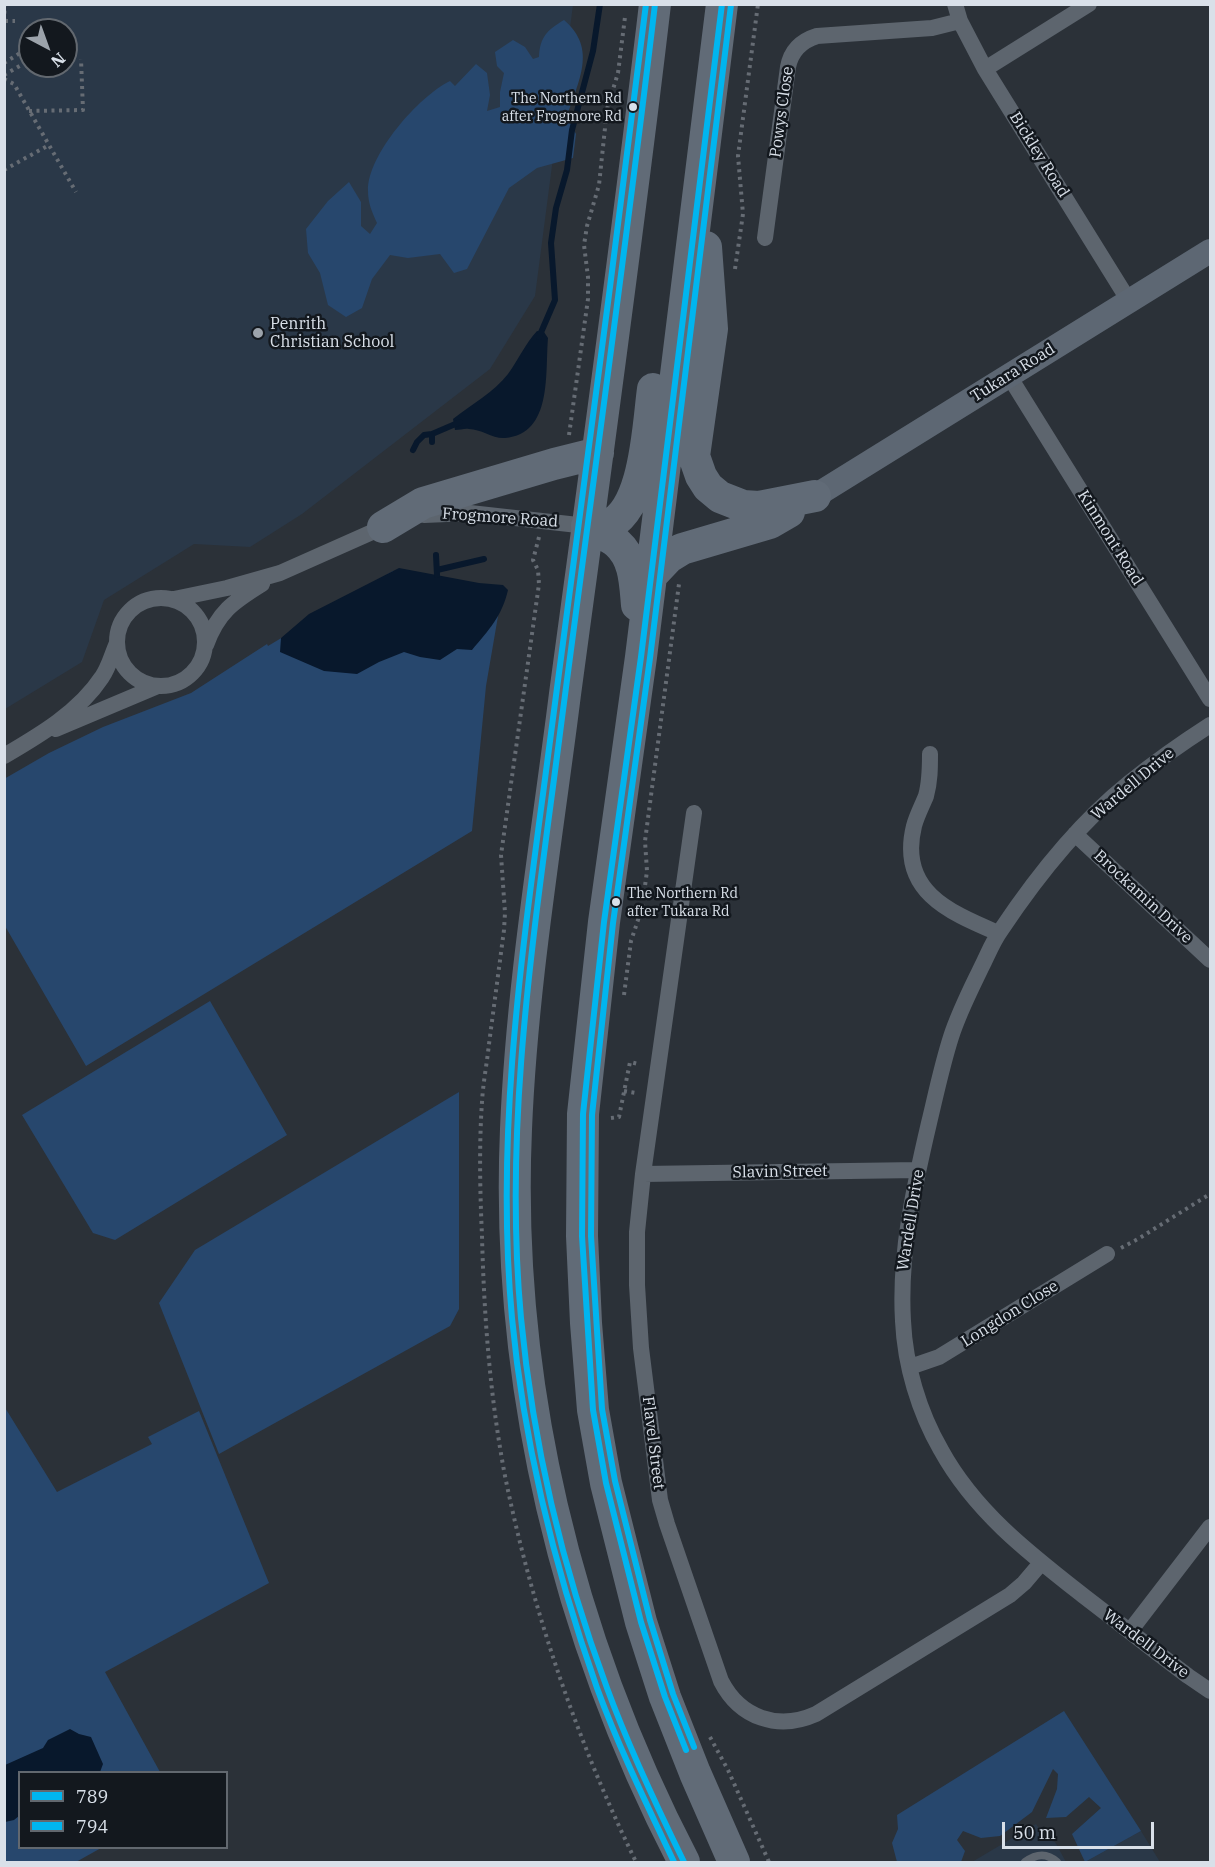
<!DOCTYPE html>
<html>
<head>
<meta charset="utf-8">
<style>
	body { margin:0 }
	#map { position:relative; width:1215px; height:1867px; overflow:hidden; background:#2b3138; font-family:"IBM Plex Serif",serif }
	canvas { display:block }
	.frame { position:absolute; inset:0; border:6px solid #d9e0e9; pointer-events:none }
	.legend { position:absolute; left:18px; top:1771px; width:210px; height:78px; box-sizing:border-box; background:#13181e; border:2px solid #62686f; margin:0; padding:8px 10px; list-style:none; font-size:18px; color:#d9e0e9 }
	.legend li { display:flex; align-items:center; gap:12px; height:30px }
	.legend b { width:30px; border:2px solid #62686f }
	.north { position:absolute; left:18px; top:18px; width:60px; height:60px; box-sizing:border-box; background:#13181e; border:2px solid #62686f; border-radius:50%; rotate:139deg; font-size:16px; font-weight:700; line-height:24px; text-align:center; color:#d9e0e9 }
	.north::after { content:''; display:block; margin:auto; width:21px; height:27px; background:#9ca3ab; clip-path:polygon(50% 0,100% 100%,50% 72%,0 100%) }
	.scale { position:absolute; left:1002px; top:1822px; width:152px; height:27px; box-sizing:border-box; border:3px solid #d9e0e9; border-top:0; padding-left:8px; font-size:18px; line-height:21px; white-space:nowrap; color:#d9e0e9; -webkit-text-stroke:4px #13181e; paint-order:stroke }
</style>
</head>
<body>
<div id="map">
<canvas width="1215" height="1867"></canvas>
<div class="frame"></div>
<ul class="legend">
<li><b style="height:8px;background:#00b5ef"></b>789</li>
<li><b style="height:8px;background:#00b5ef"></b>794</li>
</ul>
<div class="north">N</div>
<div class="scale">50 m</div>
</div>
<script>
const context = document.querySelector('canvas').getContext('2d');
context.lineJoin = 'round';
function fillPath(path, color) { context.fillStyle = color; context.fill(path, 'evenodd'); }
function strokePath(path, color, width, dash) { context.strokeStyle = color; context.lineWidth = width; context.lineCap = dash ? 'butt' : 'round'; context.setLineDash(dash || []); context.stroke(path); }
function drawText(font, color, halo, rows, align = 'center') {
  context.font = font + ' "IBM Plex Serif",serif'; context.lineWidth = 5; context.setLineDash([]); context.textBaseline = 'middle'; context.strokeStyle = halo; context.fillStyle = color; for (const [text, x, y, turn = 0] of rows) {
    context.save(); context.translate(x, y); context.rotate((+turn || 0) * Math.PI / 180); context.textAlign = isNaN(turn) ? turn : align; if (halo) context.strokeText(text, 0, 0); context.fillText(text, 0, 0); context.restore();
  }
}
fillPath(new Path2D(`
	M 5,5 L 573,5 L 535,296 L 490,369 L 302,514 L 250,547 L 194,544 L 104,600 L 82,662 L 5,709 ZM 30,30 L 66,30 L 66,66 L 30,66 Z
	M 1036,1824 L 1046,1839 L 1055,1842 L 1066,1862 L 972,1862 Z
	M 1141,1831 L 1160,1862 L 1084,1862 L 1085,1862 Z`), '#2a3848');
fillPath(new Path2D(`
	M 564,20 C 598,49 578,81 567,117 L 576,134 L 573,158 L 537,168 L 509,188 L 467,269 L 454,273 L 440,254 L 408,258 L 390,255 L 372,279 L 362,308 L 346,317 L 328,305 L 320,273 L 308,253 L 306,229 L 328,201 L 349,182 L 361,202 L 361,226 L 370,234 L 377,223 C 372,212 368,203 368,191 C 367,155 419,96 450,81 L 455,86 L 476,64 L 487,73 L 490,95 L 487,111 L 500,107 L 500,92 L 504,73 L 497,66 L 495,52 L 513,40 L 525,47 L 533,59 L 539,57 C 540,37 547,30 564,20 Z
	M 393,571 L 503,587 L 486,686 L 472,831 L 86,1066 L 5,926 L 4,779 L 49,753 L 103,727 L 191,693 L 267,644 L 268,646 Z
	M 210,1001 L 287,1135 L 115,1240 L 93,1233 L 22,1115 Z
	M 459,1092 L 459,1309 L 450,1326 L 219,1454 L 159,1303 L 195,1250 Z
	M 4,1406 L 57,1492 L 152,1444 L 148,1437 L 199,1411 L 269,1583 L 105,1672 L 160,1772 L 20,1772 L 20,1848 L 101,1848 L 76,1862 L 5,1862 Z
	M 1064,1711 L 1141,1831 L 1085,1862 L 1072,1834 L 1101,1808 L 1089,1797 L 1066,1817 L 1046,1818 L 1057,1789 L 1058,1774 L 1053,1769 L 1032,1812 L 1000,1836 L 981,1838 L 963,1831 L 957,1840 L 965,1851 L 961,1862 L 897,1862 L 892,1843 L 898,1829 L 897,1815 Z`), '#27476d');
fillPath(new Path2D(`
	M 537,331 L 544,332 L 548,338 C 545,372 553,434 505,438 C 493,439 481,429 469,429 C 465,428 460,430 455,430 L 453,419 C 471,405 494,392 508,374 C 518,360 525,344 537,331 Z
	M 399,568 L 479,583 L 503,585 L 508,590 C 502,616 489,630 472,650 L 457,649 L 440,660 L 420,657 L 404,652 L 379,662 L 357,674 L 324,671 L 280,652 L 281,638 L 309,614 Z
	M 70,1729 L 79,1734 L 91,1737 L 103,1764 L 100,1772 L 20,1772 L 19,1816 L 14,1820 L 5,1822 L 5,1765 L 43,1748 L 48,1740 Z`), '#08182c');
strokePath(new Path2D(`
	M 539,337 L 555,300 L 551,243 L 556,208 L 567,170 L 572,130 L 593,51 L 600,4
	M 432,442 L 432,434 L 460,422
	M 413,450 L 417,442 L 424,435 L 432,434
	M 436,555 L 437,575
	M 437,570 L 484,559`), '#08182c', 6);
strokePath(new Path2D(`
	M 4,21 L 5,4
	M 5,21 L 15,21
	M 4,63 L 30,47
	M 4,75 L 30,60
	M 4,79 L 14,84 L 49,145
	M 29,111 L 83,110 L 81,59
	M 4,170 L 49,145 L 76,192
	M 735,269 L 743,214 L 738,156 L 758,4
	M 569,435 L 588,299 L 588,277 L 584,245 L 587,226 L 599,185 L 607,109 L 618,73 L 625,17
	M 539,537 L 533,560 L 538,570 L 539,584 L 501,855 L 505,913 L 504,930 C 499,968 494,1006 489,1044 C 487,1063 483,1083 482,1102 C 479,1146 480,1192 482,1236 C 484,1316 490,1397 505,1476 C 532,1609 577,1741 636,1862
	M 624,995 L 631,941 L 642,908 L 647,871 L 645,841 L 679,584
	M 624,1091 L 636,1093
	M 611,1118 L 619,1117 L 630,1062 L 638,1064 L 638,1066
	M 1121,1248 L 1138,1239 L 1210,1194
	M 710,1737 L 728,1770 L 769,1862`), '#666c74', 4, [3, 4.5]);
strokePath(new Path2D(`
	M 1025,1862 C 1036,1854 1046,1852 1057,1862`), '#5d656e', 8);
strokePath(new Path2D(`
	M 955,4 L 960,21 L 985,69 L 1129,301
	M 985,69 L 1089,4
	M 765,238 L 788,67 C 791,51 801,41 817,36 L 932,28 L 960,21
	M 1009,376 L 1210,699
	M 424,515 L 470,513 L 587,526
	M117 642a44 44 0 1 1 88 0a44 44 0 1 1-88 0Z
	M 174,599 L 227,588 L 280,573 L 388,525
	M 206,645 C 218,612 233,602 262,584
	M 1210,725 C 1182,743 1155,762 1129,783 C 1078,824 1037,876 1001,930 C 993,941 988,954 982,966 C 971,989 959,1012 951,1037 C 942,1065 936,1094 929,1123 C 914,1187 899,1254 903,1321 C 905,1365 919,1412 941,1450 C 975,1512 1030,1554 1085,1597 C 1119,1623 1153,1650 1188,1676 L 1210,1691
	M 56,729 L 158,686
	M 930,754 C 930,768 930,782 926,796 C 922,806 917,815 914,826 C 898,891 949,912 998,933
	M 4,756 C 40,735 79,712 102,677 C 109,667 112,654 117,643
	M 694,813 L 643,1174 L 637,1232 L 637,1285 L 641,1348 L 660,1500 L 667,1524 L 721,1681 C 740,1718 778,1731 816,1714 L 1010,1595 L 1024,1583 L 1041,1563
	M 1075,834 L 1210,960
	M 643,1174 L 918,1170
	M 910,1367 L 939,1357 L 1107,1254
	M 1130,1631 L 1210,1527`), '#5d656e', 16);
strokePath(new Path2D(`
	M 815,496 L 1210,251`), '#5d6773', 24);
strokePath(new Path2D(`
	M 655,4 C 628,235 596,464 565,694 C 547,838 522,983 516,1129 C 505,1383 567,1637 684,1862
	M 722,4 L 641,657 L 604,922 L 583,1114 L 582,1236 L 586,1323 L 593,1410 L 606,1483 L 641,1622 L 665,1697 L 695,1773 L 734,1862
	M 706,247 L 712,329 L 694,456 L 701,476 L 708,487 L 720,497 L 743,506 L 759,507 L 815,496
	M 587,526 C 593,526 600,528 606,526 C 646,512 648,424 653,389
	M 587,526 C 597,532 609,536 617,543 C 635,559 635,583 637,605
	M 383,527 L 423,503 L 554,464 L 598,453
	M 651,576 L 669,557 L 682,549 L 770,523 L 789,512`), '#616b77', 32);
strokePath(new Path2D(`
	M 655,4 C 626,250 591,495 559,741 C 534,933 503,1124 521,1318 C 533,1444 563,1570 607,1688 C 629,1748 656,1805 684,1862
	M 686,1750 L 665,1697 L 641,1622 L 606,1483 L 593,1410 L 582,1236 L 583,1114 L 604,922 L 641,657 L 722,4`), '#00b5ef', 6);
strokePath(new Path2D(`
	M 646,4 C 616,250 582,495 550,741 C 525,933 494,1124 512,1318 C 524,1445 555,1569 597,1688 C 619,1748 647,1805 674,1862
	M 694,1747 L 673,1694 L 650,1620 L 615,1481 L 602,1409 L 591,1236 L 592,1115 L 613,923 L 650,658 L 731,5`), '#00b5ef', 6);
for (const [x, y, r, color] of [
	[633,107,5,"#d9e0e9"],
	[258,333,6,"#9ca3ab"],
	[616,902,5,"#d9e0e9"]
]) { const dot = new Path2D(); dot.arc(x, y, r, 0, 2 * Math.PI); context.fillStyle = color; context.fill(dot); strokePath(dot, '#13181e', 2); }
drawText('14px', '#d9e0e9', '#13181e', [
	["The Northern Rd",622,99],
	["after Frogmore Rd",622,117],
	["The Northern Rd",627,894,"left"],
	["after Tukara Rd",627,912,"left"]
], 'right');
drawText('16px', '#d9e0e9', '#13181e', [
	["Powys Close",782,112,-82],
	["Bickley Road",1039,155,58],
	["Tukara Road",1013,373,-32],
	["Frogmore Road",500,518,4],
	["Kinmont Road",1110,538,58],
	["Wardell Drive",1133,784,-40],
	["Brockamin Drive",1143,897,43],
	["Slavin Street",780,1172,-1],
	["Wardell Drive",911,1220,-81],
	["Longdon Close",1010,1314,-32],
	["Flavel Street",653,1443,83],
	["Wardell Drive",1146,1644,37]
]);
drawText('16px', '#d9e0e9', '#13181e', [
	["Penrith",270,324],
	["Christian School",270,342]
], 'left');
</script>
</body>
</html>
